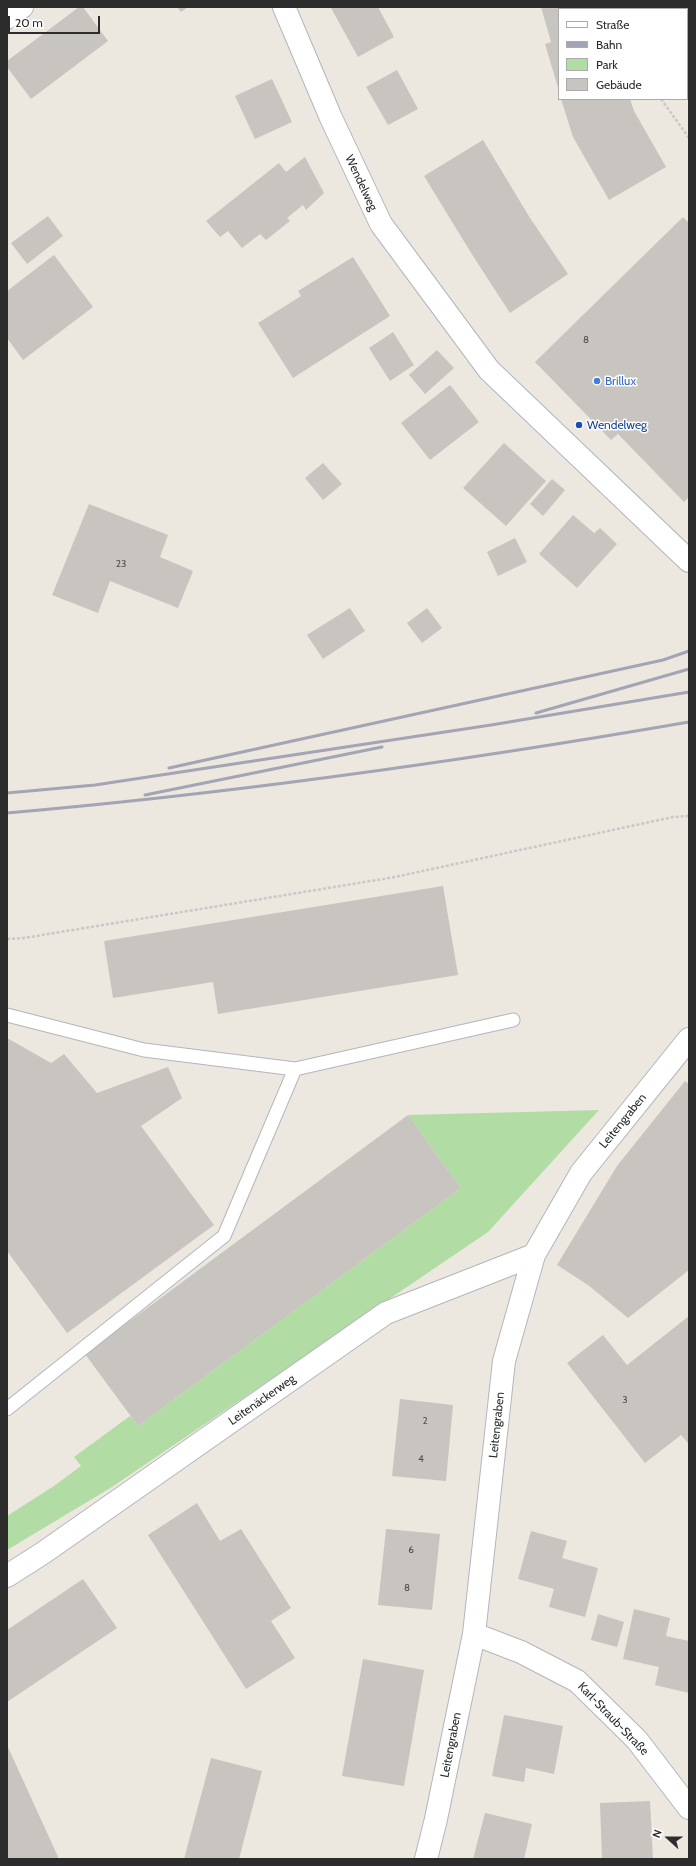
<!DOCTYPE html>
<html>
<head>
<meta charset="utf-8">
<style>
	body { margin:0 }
	#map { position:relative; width:696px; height:1866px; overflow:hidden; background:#ece8e0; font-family:Cabin,sans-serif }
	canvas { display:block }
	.frame { position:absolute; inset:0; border:8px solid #2c2c2c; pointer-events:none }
	.legend { position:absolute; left:558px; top:8px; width:130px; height:92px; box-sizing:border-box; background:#fff; border:1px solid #ababab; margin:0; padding:5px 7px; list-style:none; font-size:12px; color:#2c2c2c }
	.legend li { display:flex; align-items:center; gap:8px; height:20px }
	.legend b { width:20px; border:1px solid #ababab }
	.north { position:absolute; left:648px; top:1818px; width:40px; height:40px; -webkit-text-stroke:3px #fff; paint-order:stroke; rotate:291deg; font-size:11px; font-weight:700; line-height:16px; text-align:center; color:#2c2c2c }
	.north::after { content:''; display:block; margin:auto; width:14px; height:18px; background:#2c2c2c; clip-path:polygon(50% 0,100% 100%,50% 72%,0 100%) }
	.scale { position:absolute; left:8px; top:16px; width:92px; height:18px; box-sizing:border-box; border:2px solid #2c2c2c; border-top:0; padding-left:5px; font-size:12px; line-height:14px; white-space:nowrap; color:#2c2c2c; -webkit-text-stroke:3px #fff; paint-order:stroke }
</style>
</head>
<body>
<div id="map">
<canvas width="696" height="1866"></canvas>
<div class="frame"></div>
<ul class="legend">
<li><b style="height:5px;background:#fff"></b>Straße</li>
<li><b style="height:5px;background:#a3a4b4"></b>Bahn</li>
<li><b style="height:11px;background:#b1dca3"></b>Park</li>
<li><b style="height:11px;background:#c8c4bf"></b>Gebäude</li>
</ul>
<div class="north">N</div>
<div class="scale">20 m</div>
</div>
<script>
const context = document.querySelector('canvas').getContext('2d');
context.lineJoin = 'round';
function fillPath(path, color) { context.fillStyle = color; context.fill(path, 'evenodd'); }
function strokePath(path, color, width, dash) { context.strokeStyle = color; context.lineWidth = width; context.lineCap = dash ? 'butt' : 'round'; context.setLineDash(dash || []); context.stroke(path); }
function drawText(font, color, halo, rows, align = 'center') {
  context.font = font + ' Cabin,sans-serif'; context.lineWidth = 3; context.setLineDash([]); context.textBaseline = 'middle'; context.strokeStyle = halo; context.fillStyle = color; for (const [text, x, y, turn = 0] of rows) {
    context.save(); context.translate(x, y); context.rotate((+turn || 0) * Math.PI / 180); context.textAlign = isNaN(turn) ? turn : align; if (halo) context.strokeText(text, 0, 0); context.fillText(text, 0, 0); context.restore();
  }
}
fillPath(new Path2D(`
	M 599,1110 L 488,1232 L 112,1487 L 7,1550 L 7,1516 L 54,1486 L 81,1466 L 74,1457 L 130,1416 L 138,1426 L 461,1188 L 408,1115 Z`), '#b1dca3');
fillPath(new Path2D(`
	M 79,7 L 83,7 L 108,41 L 31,99 L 7,67 L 7,61 Z
	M 177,7 L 188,7 L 181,12 Z
	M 333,7 L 378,7 L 394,37 L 358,57 L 331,8 Z
	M 541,7 L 608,7 L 609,9 L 559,9 L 559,91 L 545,44 L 551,42 Z
	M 397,70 L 418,109 L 388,125 L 366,87 Z
	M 272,79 L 292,122 L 255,139 L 235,96 Z
	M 561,99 L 630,99 L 634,111 L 666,167 L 609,200 L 573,137 Z
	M 483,140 L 530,218 L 568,274 L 510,313 L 473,256 L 424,176 Z
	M 305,157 L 324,193 L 306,210 L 303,205 L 287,218 L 290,221 L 266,240 L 260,234 L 242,248 L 228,231 L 220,237 L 206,221 L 279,163 L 286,172 Z
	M 48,216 L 63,236 L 27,264 L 11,243 Z
	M 683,217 L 689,223 L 689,497 L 684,502 L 618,434 L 611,440 L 535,362 Z
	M 54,255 L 93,307 L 23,360 L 7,338 L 7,291 Z
	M 353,257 L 390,316 L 293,378 L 258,323 L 301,296 L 298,291 Z
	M 393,332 L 414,365 L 390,381 L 369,348 Z
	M 437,350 L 454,368 L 425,394 L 409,375 Z
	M 450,385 L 479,422 L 430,460 L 401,423 Z
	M 504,443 L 546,481 L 506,526 L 463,488 Z
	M 323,463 L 342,484 L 323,500 L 305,478 Z
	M 552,479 L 565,490 L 543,516 L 530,504 Z
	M 89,504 L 168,535 L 160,557 L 193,571 L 178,608 L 110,581 L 98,613 L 52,595 Z
	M 573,515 L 594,533 L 600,528 L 617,544 L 577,588 L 539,554 Z
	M 515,538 L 527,562 L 498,576 L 487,552 Z
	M 350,608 L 365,631 L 323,659 L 307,635 Z
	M 427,608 L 442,628 L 422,643 L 407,623 Z
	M 443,886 L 458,975 L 218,1014 L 213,982 L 113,998 L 104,941 Z
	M 7,1038 L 51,1063 L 64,1054 L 97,1093 L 168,1067 L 182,1098 L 141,1126 L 214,1225 L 67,1333 L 7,1251 Z
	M 685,1081 L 689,1084 L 689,1270 L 628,1318 L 588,1285 L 557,1265 L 617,1166 Z
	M 408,1115 L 461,1188 L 138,1426 L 85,1354 Z
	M 689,1316 L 689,1442 L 688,1443 L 681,1435 L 645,1463 L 567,1363 L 603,1335 L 627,1365 Z
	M 400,1399 L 453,1405 L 446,1481 L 392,1476 Z
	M 197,1503 L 220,1541 L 241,1529 L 291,1608 L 271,1621 L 295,1658 L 246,1689 L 148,1535 Z
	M 386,1529 L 440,1534 L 432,1610 L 378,1605 Z
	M 531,1531 L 567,1541 L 562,1558 L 598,1568 L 585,1617 L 549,1607 L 554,1589 L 518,1579 Z
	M 83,1579 L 117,1628 L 7,1702 L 7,1630 Z
	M 634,1609 L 670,1618 L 666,1636 L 689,1641 L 689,1693 L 655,1685 L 659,1667 L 623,1659 Z
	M 598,1614 L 624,1622 L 617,1647 L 591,1640 Z
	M 363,1659 L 424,1670 L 404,1786 L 342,1776 Z
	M 504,1715 L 563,1726 L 554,1774 L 526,1768 L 524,1782 L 492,1776 Z
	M 7,1745 L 59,1859 L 7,1859 Z
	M 211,1758 L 262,1771 L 239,1859 L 184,1859 Z
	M 650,1801 L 653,1859 L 602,1859 L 600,1803 Z
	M 485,1813 L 532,1824 L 524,1859 L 473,1859 Z`), '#c8c4bf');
const lane = new Path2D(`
	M 687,42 L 689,41
	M 7,1015 L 144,1050 L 295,1069 L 513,1020
	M 7,1409 L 224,1236 L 295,1069`);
const street = new Path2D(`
	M 284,7 L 331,118 L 381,224 L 489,370 L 689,561
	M 7,18 L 22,7
	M 7,1576 L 43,1553 L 386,1313 L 534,1255
	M 474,1634 L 521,1652 L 577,1681 L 637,1740 L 689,1808
	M 426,1859 L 436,1819 L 474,1634 L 504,1361 L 534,1255 L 581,1173 L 689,1039`);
strokePath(lane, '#b3b5be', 15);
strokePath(street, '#b3b5be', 24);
strokePath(new Path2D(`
	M 641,7 L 641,9
	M 661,99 L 689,138
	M 7,939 L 24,938 L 395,877 L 673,817 L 689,816`), '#c8c8c8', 2.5, [3, 2]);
strokePath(lane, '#fff', 13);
strokePath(street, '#fff', 22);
strokePath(new Path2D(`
	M 536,713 L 689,669
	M 169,768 L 663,660 L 689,651
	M 7,793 L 95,785 L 491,725 L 689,692
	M 145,795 L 382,747
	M 7,813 C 236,793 463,761 689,722`), '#a3a4b4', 3);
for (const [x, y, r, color] of [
	[597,381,4,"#3f7fe0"],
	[579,425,4,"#1a4fb4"]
]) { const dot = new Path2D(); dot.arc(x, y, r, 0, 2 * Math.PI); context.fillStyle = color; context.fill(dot); strokePath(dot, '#fff', 1.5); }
drawText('10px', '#535251', null, [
	["8",586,340],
	["23",121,564],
	["3",625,1400],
	["2",425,1421],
	["4",421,1459],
	["6",411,1550],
	["8",407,1588]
]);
drawText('12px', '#2c2c2c', '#fff', [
	["Wendelweg",361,183,65],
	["Leitengraben",623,1121,-51],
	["Leitenäckerweg",262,1400,-35],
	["Leitengraben",497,1425,-84],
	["Karl-Straub-Straße",613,1719,46],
	["Leitengraben",451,1745,-79]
]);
drawText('12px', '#366cbe', '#fff', [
	["Brillux",605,381]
], 'left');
drawText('12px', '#164399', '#fff', [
	["Wendelweg",587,425]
], 'left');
</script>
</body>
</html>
